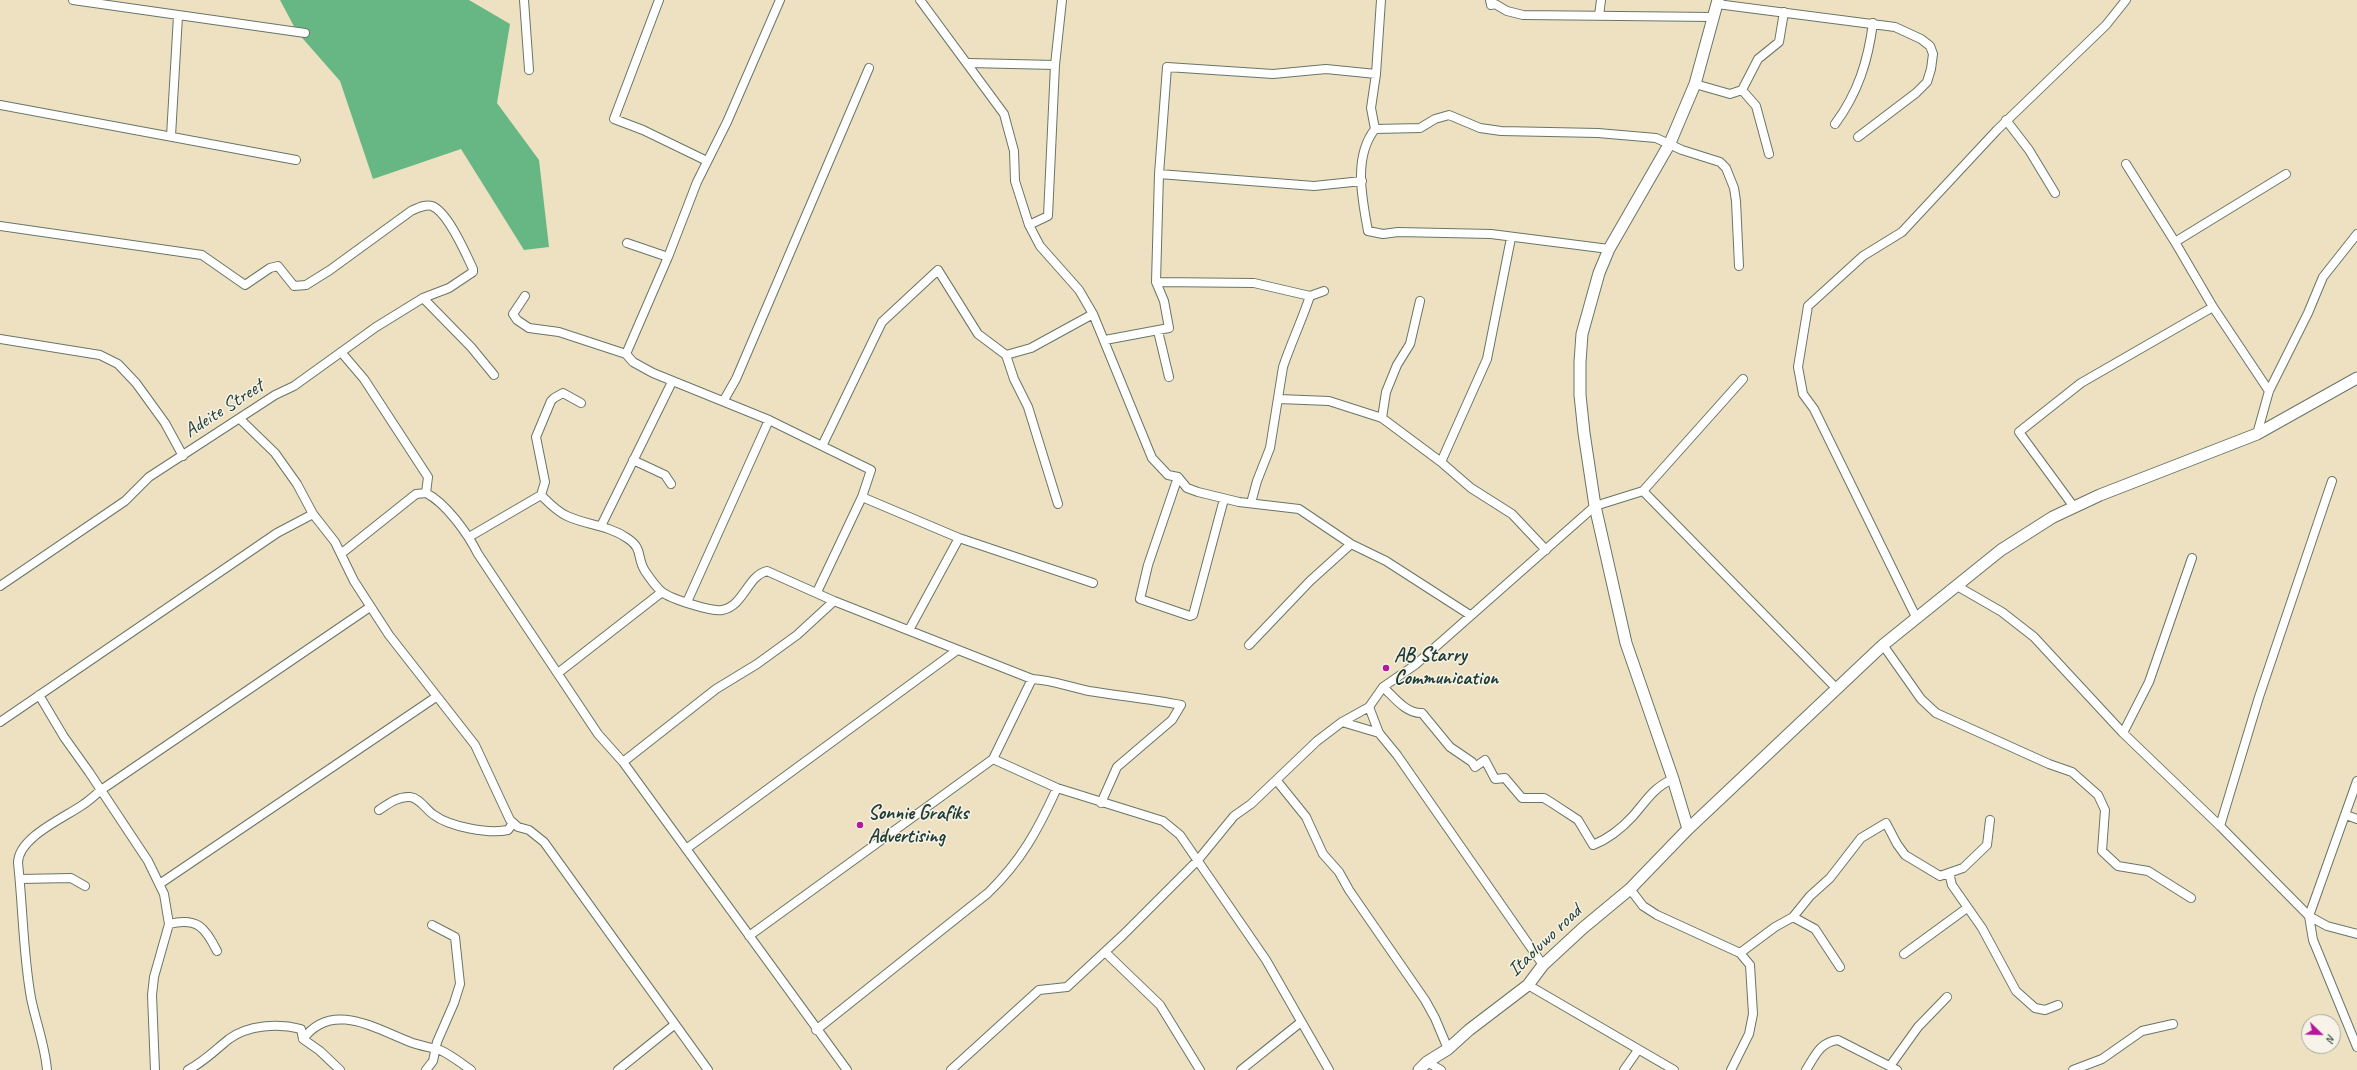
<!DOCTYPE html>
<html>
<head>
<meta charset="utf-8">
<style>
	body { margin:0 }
	#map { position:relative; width:2357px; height:1070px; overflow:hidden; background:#eee1c2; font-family:Caveat,sans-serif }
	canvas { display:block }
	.north { position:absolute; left:2301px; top:1014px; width:40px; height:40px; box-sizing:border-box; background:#f7f3e8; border:1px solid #a1aaa0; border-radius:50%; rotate:113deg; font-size:11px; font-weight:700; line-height:16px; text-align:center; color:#1f3d34 }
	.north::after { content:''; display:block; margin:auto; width:14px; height:18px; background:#b5179e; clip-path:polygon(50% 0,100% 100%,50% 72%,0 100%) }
</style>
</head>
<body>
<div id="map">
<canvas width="2357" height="1070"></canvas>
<div class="north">N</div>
</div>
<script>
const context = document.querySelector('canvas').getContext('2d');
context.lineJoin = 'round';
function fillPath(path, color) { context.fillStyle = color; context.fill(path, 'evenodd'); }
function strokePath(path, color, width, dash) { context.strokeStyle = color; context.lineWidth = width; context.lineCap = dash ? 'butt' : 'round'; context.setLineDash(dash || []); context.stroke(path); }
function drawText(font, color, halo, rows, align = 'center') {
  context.font = font + ' Caveat,sans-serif'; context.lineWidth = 3; context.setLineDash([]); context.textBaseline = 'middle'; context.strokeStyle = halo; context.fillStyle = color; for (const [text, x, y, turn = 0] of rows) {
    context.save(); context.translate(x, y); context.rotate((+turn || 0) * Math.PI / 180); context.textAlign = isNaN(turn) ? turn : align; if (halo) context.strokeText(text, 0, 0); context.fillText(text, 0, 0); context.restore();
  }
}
fillPath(new Path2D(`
	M 280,0 L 469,0 L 510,24 L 497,103 L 539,160 L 549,247 L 524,250 L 461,149 L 373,179 L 340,81 L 297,32 Z`), '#66b783');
const street = new Path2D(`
	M 73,0 L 305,33
	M 524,0 L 529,70
	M 659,0 L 614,119 L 643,130 L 707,161
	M 920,0 L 1004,114 L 1014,151 L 1015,181 L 1029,225 L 1040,246 L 1079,290 L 1093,314 L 1152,458 L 1168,475 L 1178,477 L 1187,488 L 1198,492 L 1239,502 L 1299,509 L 1351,544 L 1386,561 L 1470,615
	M 1381,0 L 1376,74 L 1371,108 L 1375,129 C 1353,157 1362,198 1368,231 L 1383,234 L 1398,232 L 1491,234 L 1609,249
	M 1490,0 L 1491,5 L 1495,4 L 1507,11 L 1523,15 L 1714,17
	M 1717,4 L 1895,27 L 1921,39 L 1930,46 L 1933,54 L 1931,69 L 1927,82 L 1916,93 L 1858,137
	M 1599,16 L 1601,0
	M 969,63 L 1055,65
	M 1695,84 L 1730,94 L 1742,90 L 1758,59 L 1779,42 L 1784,12
	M 1742,90 L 1756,106 L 1769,154
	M 0,105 L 296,160
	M 2006,120 L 2029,150 L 2055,193
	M 1835,124 C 1858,93 1868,61 1873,23
	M 1375,129 L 1420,128 L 1435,119 L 1449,115 L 1480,128 L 1501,131 L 1598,133 L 1656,138 L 1682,150 L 1720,162 L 1726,168 L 1734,188 L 1736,201 L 1739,266
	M 171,136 L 178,16
	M 2126,164 L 2175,242 L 2213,307 L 2269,391
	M 1159,174 L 1314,186 L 1362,181
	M 1029,225 L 1048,216 L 1055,65 L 1062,0
	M 0,226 L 202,255 L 245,285 L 270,268 L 278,266 L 294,286 L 306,285 L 330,270 L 411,211 C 418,208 425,204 432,206 C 448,212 466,254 473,269 L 473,272 L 449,288 L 423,298 L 376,327 L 294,386 L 275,395 L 149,477 L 125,501 L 0,586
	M 2175,242 L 2286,174
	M 627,243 L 668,257
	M 1156,282 L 1254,283 L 1310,296
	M 525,296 L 513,314 L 517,320 L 529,328 L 559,332 L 626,354 L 633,362 L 653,373 L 769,420 L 871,470 L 862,497 L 817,592
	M 423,298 L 471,347 L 494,375
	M 1158,331 L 1169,377
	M 0,339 L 100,355 L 118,364 L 136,383 L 165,423 L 183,456
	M 1105,340 L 1169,328 L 1164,301 L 1156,282 L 1159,174 L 1167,67 L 1273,74 L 1326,69 L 1376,74
	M 341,352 L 364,379 L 428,477 L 426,493
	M 626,354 L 668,257 L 697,182 L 727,122 L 780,0
	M 1006,355 L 1014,379 L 1028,407 L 1058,504
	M 1279,399 L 1329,401 L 1382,418 L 1441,462 L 1471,488 L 1512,514 L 1546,550
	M 724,400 L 736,379 L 869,68
	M 1382,418 L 1386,392 L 1397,365 L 1410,344 L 1420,301
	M 240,419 L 275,453 L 297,484 L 313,514 L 335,542 L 354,581 L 389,635 L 475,745 L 510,820 L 518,827 L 529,830 L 544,842 L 708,1070
	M 2257,434 L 2269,391 L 2308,313 L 2323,277 L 2357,234
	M 823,444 L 882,322 L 938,270 L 978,334 L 1006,355 L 1031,348 L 1093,314
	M 633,460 L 665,475 L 671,484
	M 1441,462 L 1487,359 L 1511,238
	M 1178,477 L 1148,565 L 1140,599 L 1190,616 L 1193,615 L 1224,499
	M 1643,491 L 1837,689
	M 541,495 C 549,503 556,511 567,516 C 586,525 608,525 627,538 C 644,549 636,557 645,571 C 649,577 656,587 662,592 C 671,599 712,612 722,610 C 744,606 747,576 767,571 L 834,601 L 1032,679 C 1052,680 1070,687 1089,691 C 1120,696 1151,699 1181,705 L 1172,720 L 1117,767 L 1101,803
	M 862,497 L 959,538 L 1093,583
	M 1251,503 L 1257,481 L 1270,448 L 1283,367 C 1291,343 1302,320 1310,296 L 1324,291
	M 2074,507 L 2019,432 L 2081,383 L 2213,307
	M 601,526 L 672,382
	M 469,537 L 541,495 L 545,482 L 536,437 L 551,401 L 554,398 L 563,393 L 581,403
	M 342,553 L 416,494 L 426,493 C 446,503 468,534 478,554 L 598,734 L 623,762 L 847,1070
	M 1957,586 L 2002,612 L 2034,637 L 2123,733 L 2220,826 L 2309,916 L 2327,926 L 2357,934
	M 687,602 L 769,420
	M 1917,619 L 1814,409 L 1803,394 L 1798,367 L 1808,306 L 1863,256 L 1902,232 L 1997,130 L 2106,25 L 2126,0
	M 909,630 L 959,538
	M 1249,645 L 1310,581 L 1351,544
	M 1883,645 L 1921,699 L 1936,713 L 2049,764 L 2072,772 L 2098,795 L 2105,810 L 2102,851 L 2118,866 L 2148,871 L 2191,898
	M 558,673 L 662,592
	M 1383,687 C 1394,697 1406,714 1422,713 L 1450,747 L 1472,762 L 1475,767 L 1485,760 L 1495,779 L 1505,778 L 1522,798 L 1544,798 L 1552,803 L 1578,820 L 1593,845 C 1608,839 1622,828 1633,816 C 1646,801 1654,787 1673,779
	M 39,695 L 64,737 L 89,772 L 148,861 L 164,894 L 169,924 L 154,977 L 152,995 L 155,1070
	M 1369,707 L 1379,733 L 1397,755 L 1543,965
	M 0,722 L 277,533 L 313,514
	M 1342,722 L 1379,733
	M 2123,733 L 2149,682 L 2192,558
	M 993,759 L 1057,788 L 1163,821 L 1180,835 L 1266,960 L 1329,1070
	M 623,762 L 716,689 L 757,664 L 797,635 L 834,601
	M 1277,781 L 1306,817 L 1323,854 L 1339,872 L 1349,890 L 1425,1000 L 1435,1018 L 1448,1049
	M 2357,781 L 2309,916 L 2313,940 L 2357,1047
	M 379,810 C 388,804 398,796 410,797 C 420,798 426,810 434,815 C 450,827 489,834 508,830 L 513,823
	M 2346,815 L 2357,819
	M 2220,826 L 2259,697 L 2332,481
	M 686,849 L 956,651
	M 1949,873 L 1952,885 L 1982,928 L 2016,991 L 2035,1008 L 2045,1010 L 2058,1005
	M 20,879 L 71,878 L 85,886
	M 161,883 L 436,697
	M 1630,889 L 1643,906 L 1657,915 L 1740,953 L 1750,965 L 1753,1014 L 1749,1034 L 1731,1070
	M 1793,917 L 1815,929 L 1840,967
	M 169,924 C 197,917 205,927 217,951
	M 749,936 L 993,759 L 1032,679
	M 1105,952 L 1160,1005 L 1200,1070
	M 1740,953 L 1775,927 L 1793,917 L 1810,896 L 1830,878 L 1861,838 L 1886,823 L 1897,844 L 1905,855 L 1940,876 L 1963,868 L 1987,845 L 1990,820
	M 1904,954 L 1967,908
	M 1528,985 L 1674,1070
	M 816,1030 L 988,893 C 1021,861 1038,830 1057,788
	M 303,1039 C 332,1000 376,1029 410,1042 C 420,1046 430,1047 440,1050 C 451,1055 461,1063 471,1070
	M 1427,1062 L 1441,1070
	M 1890,1066 L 1918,1027 L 1947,997
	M 47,1070 C 45,1045 36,1023 31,998 C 23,954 23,908 18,863 C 18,837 66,817 84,804 C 90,800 95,795 101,790 L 370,607
	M 188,1070 C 205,1061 214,1051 229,1039 C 248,1025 278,1023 301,1029 L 303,1039 L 320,1051 L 340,1070
	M 426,1070 L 433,1061 L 437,1042 L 454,1003 L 460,984 L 455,937 L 432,925
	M 618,1070 L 674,1025
	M 951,1070 L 1039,990 L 1067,987 L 1123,935 L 1198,860 L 1234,816 L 1251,804 L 1317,741 L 1342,722 L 1369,707 L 1383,687 L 1415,665 L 1595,506 L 1643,491 L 1743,379
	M 1241,1070 L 1301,1022
	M 1624,1070 L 1638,1050
	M 1806,1070 C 1815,1056 1820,1042 1838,1040 L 1897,1070
	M 2073,1070 L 2102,1059 L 2142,1031 L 2173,1024`);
const secondary = new Path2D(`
	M 1688,829 L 1673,779 L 1626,643 L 1595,506 L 1584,433 L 1580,395 L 1580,362 L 1582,334 L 1599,273 L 1609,249 L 1670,143 L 1695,84 L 1718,0
	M 1419,1070 L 1427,1062 L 1448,1049 L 1469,1030 L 1528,985 L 1543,965 L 1583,928 L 1630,889 L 1688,829 L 1883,645 L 2001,550 L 2053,517 L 2100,495 L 2257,434 L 2357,378`);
strokePath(street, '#677666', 10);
strokePath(secondary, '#677666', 13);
strokePath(street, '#fff', 8);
strokePath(secondary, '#fff', 11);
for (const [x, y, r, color] of [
	[1386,668,4,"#b5179e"],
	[860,825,4,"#b5179e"]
]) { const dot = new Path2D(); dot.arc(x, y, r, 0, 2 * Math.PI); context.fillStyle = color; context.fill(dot); strokePath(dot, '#f7f3e8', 1.5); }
drawText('20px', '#1f3d34', '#f7f3e8', [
	["Adeite Street",224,409,-33],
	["Itaoluwo road",1545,941,-44]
]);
drawText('bold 20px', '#1f3d34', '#f7f3e8', [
	["AB Starry",1394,656],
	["Communication",1394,679],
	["Sonnie Grafiks",868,814],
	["Advertising",868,837]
], 'left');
</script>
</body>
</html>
